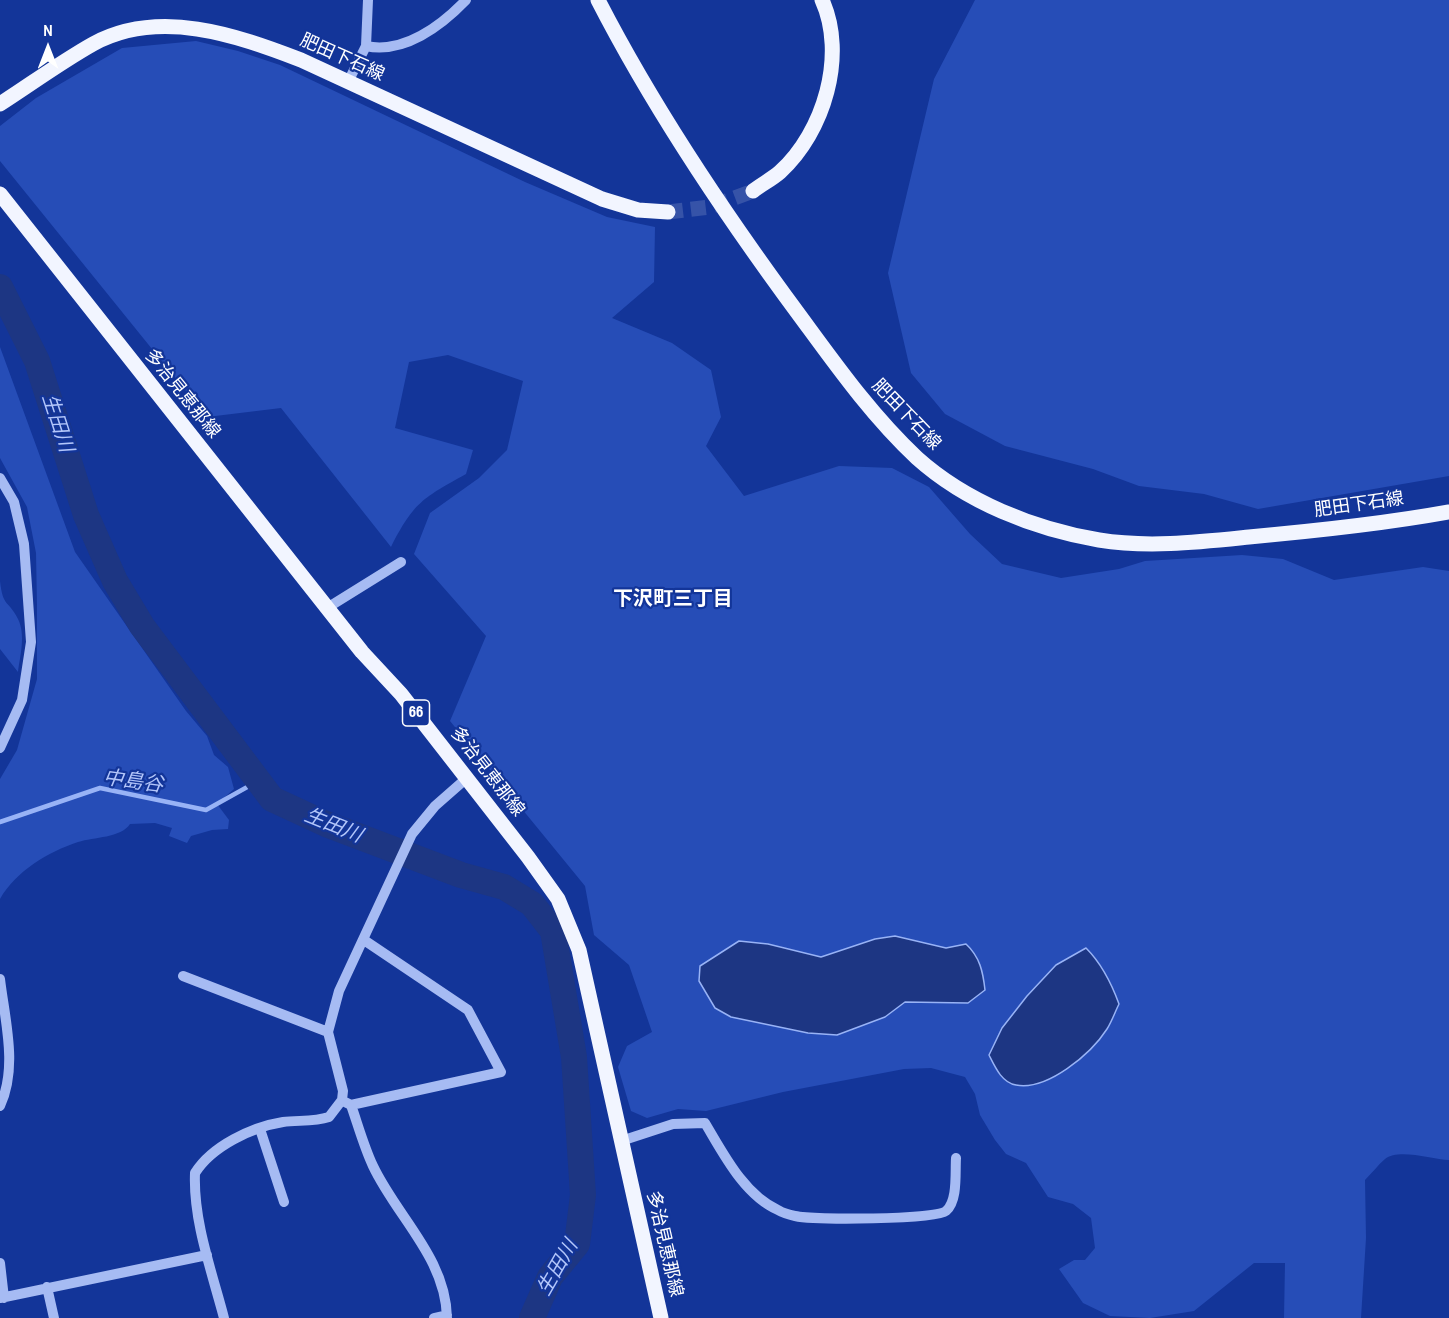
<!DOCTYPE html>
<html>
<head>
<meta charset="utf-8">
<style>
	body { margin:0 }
	#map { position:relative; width:1449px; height:1318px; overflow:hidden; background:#133599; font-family:"Archivo Narrow",sans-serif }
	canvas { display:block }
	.north { position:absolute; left:18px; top:18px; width:60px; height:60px; -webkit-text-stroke:4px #133599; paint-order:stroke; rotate:0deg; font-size:16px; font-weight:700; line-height:24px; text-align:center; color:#fff }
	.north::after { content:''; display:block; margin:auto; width:21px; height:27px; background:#fff; clip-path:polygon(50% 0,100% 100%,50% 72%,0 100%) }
</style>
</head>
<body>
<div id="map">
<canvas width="1449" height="1318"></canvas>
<div class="north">N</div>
</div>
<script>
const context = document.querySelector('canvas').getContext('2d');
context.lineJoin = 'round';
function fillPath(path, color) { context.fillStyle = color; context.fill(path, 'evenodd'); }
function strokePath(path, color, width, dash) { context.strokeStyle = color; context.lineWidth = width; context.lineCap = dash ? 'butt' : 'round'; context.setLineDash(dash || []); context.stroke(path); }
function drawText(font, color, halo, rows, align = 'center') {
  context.font = font + ' "Archivo Narrow","Noto Sans JP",sans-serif'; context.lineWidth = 4.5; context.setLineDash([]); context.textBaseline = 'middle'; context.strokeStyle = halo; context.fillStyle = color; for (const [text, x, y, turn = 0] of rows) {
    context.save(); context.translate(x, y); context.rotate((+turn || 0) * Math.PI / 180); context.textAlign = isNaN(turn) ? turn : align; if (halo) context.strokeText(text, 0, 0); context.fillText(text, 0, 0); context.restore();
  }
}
fillPath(new Path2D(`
	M 975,0 L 1449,0 L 1449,476 L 1258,509 L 1204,494 L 1139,486 L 1093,469 L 1005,446 L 945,414 L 911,373 L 888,273 L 934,79 Z
	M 196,41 L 238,51 L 280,65 L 525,182 L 607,217 L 655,227 L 654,282 L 612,318 L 672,343 L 711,370 L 721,417 L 706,446 L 744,496 L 839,466 L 892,468 L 929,487 L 970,534 L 1002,564 L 1061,578 L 1119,569 L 1145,561 L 1242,555 L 1283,559 L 1334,580 L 1423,567 L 1449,571 L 1449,1160 C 1432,1159 1398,1148 1385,1159 C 1378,1165 1372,1173 1365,1180 L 1366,1238 L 1361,1318 L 1284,1318 L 1285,1263 L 1254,1263 L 1194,1311 L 1150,1318 L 1110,1316 L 1083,1303 L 1059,1269 L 1074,1260 L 1085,1260 L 1095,1248 L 1091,1218 L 1073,1204 L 1048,1197 L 1026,1163 L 1006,1154 L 995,1140 L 980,1115 L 975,1094 L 965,1077 L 931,1068 L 904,1069 L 783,1092 L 706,1111 L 678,1109 L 647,1118 L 631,1111 L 618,1067 L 627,1046 L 652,1032 L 629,965 L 594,935 L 585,886 L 450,721 L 486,636 L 414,554 L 430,513 L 479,478 L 507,450 L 523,381 L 448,355 L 409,362 L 395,428 L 473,450 L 466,474 C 423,498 414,502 391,547 L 281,408 L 207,417 L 0,161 L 0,126 L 36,98 L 122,48 ZM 895,936 L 946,948 L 966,944 L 933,1001 L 905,1002 L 885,1017 L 837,1035 L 731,1017 L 700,966 L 739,941 L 768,944 L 821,957 L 875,939 Z
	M 0,347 L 75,552 L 186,711 L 207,736 L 214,755 L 228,767 L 234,789 L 217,804 L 229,820 L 228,829 L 212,830 L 191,836 L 187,843 L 169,836 L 172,828 L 155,823 L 130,824 C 121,838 94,837 78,842 C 48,852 16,871 0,899 L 0,779 L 17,750 L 37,679 L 37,605 L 36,553 L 27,507 L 0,458 Z
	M 0,581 C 3,608 8,599 18,619 C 26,635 20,656 18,672 L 0,649 Z`), '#264db7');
const water = new Path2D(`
	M 895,936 L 946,948 L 966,944 C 980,957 983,972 985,990 L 968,1003 L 905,1002 L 885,1017 L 837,1035 L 808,1033 L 731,1017 L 715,1008 L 699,981 L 700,966 L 739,941 L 768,944 L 821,957 L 875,939 Z
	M 1086,948 C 1102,964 1111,982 1119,1004 C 1115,1012 1112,1021 1107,1029 C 1091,1054 1047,1091 1016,1085 C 1002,1083 995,1067 989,1055 L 1002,1028 L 1027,996 L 1056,965 Z`);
fillPath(water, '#1d3683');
strokePath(water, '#98b3f6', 1.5);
strokePath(new Path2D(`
	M 0,822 L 100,788 L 206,810 L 258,781`), '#98b3f6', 4.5);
strokePath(new Path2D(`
	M 0,287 L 37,361 L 86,515 L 115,581 L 142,626 L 272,799 L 326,824 L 461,875 L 504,887 L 532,904 L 553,931 L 574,1057 L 583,1195 L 577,1244 L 550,1277 L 532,1318`), '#1d3683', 26);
strokePath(new Path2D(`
	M 668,212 L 710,207 L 753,191`), '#3653a8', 15, [15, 8]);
strokePath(new Path2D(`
	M 366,46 C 404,54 441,26 466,0
	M 348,82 L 366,46 L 368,0
	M 0,478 L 14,502 L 24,544 L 31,642 L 22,700 L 0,748
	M 327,608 L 401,562
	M 183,976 L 328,1032
	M 0,979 C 5,1021 18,1067 0,1106
	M 345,1102 L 351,1105 C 358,1125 364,1147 373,1166 C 397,1217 446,1258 447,1318
	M 351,1105 L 501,1072 L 468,1010 L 364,940
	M 260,1129 L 284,1202
	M 621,1141 L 673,1124 L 705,1123 C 723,1153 744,1195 778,1210 C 783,1213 790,1215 795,1216 C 813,1220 935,1220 946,1211 C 958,1201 955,1173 956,1158
	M 0,1263 L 4,1298
	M 47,1287 L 54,1318
	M 0,1298 L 207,1255
	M 224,1318 C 212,1272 193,1221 195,1173 C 212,1146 252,1127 283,1122 C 298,1120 314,1122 329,1117 L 342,1100 L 343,1091 L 328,1032 L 339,991 L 412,834 L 435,806 L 468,777
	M 434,1318 L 447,1315`), '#a6bbf3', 10);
strokePath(new Path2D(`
	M 598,0 C 655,111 726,216 800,316 C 836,365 872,416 917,458 C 966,502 1034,529 1099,540 C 1148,548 1200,542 1249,537 C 1316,531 1383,524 1449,512
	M 0,104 C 31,84 61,62 93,44 C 159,8 236,35 301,60 L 602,199 L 638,210 L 668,212
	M 753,191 C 762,184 772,179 780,172 C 824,132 847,55 822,0
	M 0,194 L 362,652 L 401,694 L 528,857 L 558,899 L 579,950 L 661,1318`), '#f2f5ff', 15);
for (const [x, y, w] of [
	[416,713,27]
]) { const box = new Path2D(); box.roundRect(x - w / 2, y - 13, w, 26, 4.5); context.fillStyle = '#133599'; context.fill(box); strokePath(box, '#fff', 1.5); }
drawText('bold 16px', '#fff', null, [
	["66",416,713]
]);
drawText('18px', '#fff', '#133599', [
	["肥田下石線",342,58,24],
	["多治見恵那線",182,394,51],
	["肥田下石線",906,415,46],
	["肥田下石線",1359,505,-8],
	["多治見恵那線",487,772,52],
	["多治見恵那線",664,1244,77]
]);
drawText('italic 20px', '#b3c6fa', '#133599', [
	["生田川",57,423,72],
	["中島谷",133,782,8],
	["生田川",333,826,22],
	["生田川",558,1268,-60]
]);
drawText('bold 20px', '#fff', '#133599', [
	["下沢町三丁目",673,600]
]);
</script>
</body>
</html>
